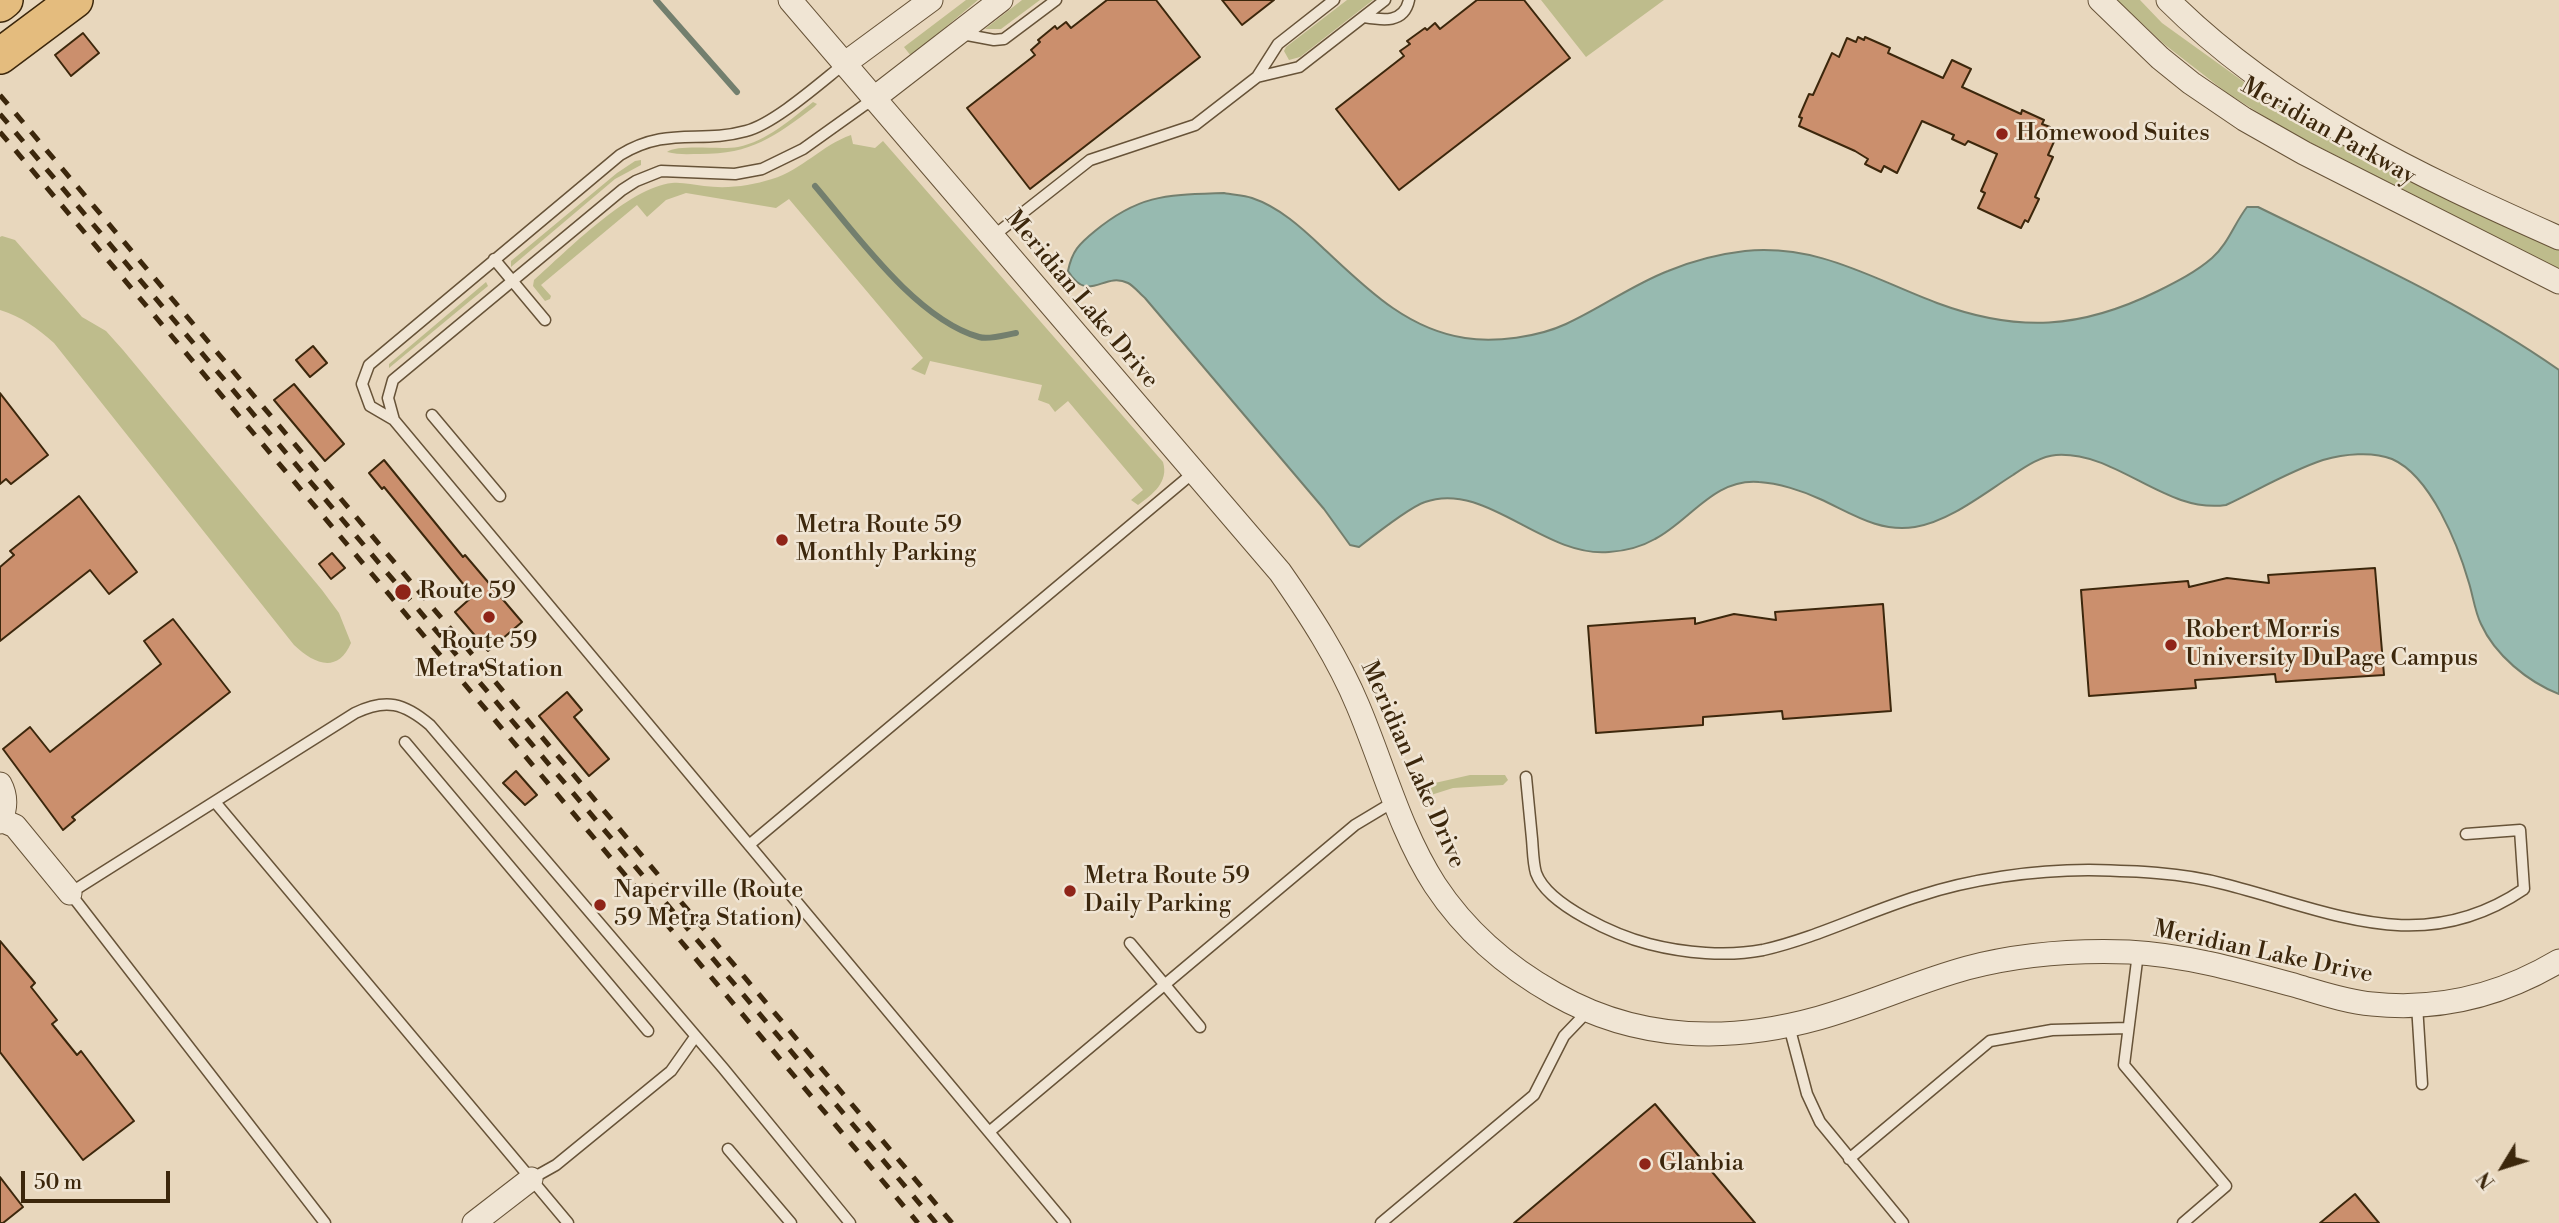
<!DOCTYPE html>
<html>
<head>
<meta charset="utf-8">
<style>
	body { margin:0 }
	#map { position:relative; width:2559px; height:1223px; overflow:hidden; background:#e8d7bd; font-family:"Libre Bodoni",serif }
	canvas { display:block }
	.north { position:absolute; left:2468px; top:1132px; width:70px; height:70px; -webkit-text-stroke:5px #f0e5d4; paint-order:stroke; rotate:232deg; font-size:19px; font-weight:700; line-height:28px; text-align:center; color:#3c270c }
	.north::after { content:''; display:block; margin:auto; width:24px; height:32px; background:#3c270c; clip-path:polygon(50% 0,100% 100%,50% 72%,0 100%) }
	.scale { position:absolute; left:21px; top:1171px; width:149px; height:32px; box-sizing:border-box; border:4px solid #3c270c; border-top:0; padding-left:9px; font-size:21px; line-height:24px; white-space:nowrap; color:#3c270c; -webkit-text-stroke:5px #f0e5d4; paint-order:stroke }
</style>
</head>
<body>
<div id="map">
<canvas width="2559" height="1223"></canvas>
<div class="north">N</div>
<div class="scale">50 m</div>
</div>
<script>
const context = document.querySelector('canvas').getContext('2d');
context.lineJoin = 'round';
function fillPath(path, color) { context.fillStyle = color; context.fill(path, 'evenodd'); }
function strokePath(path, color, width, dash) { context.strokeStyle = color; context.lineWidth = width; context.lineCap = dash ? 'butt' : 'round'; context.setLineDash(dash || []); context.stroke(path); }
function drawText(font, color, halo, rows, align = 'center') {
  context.font = font + ' "Libre Bodoni",serif'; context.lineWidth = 5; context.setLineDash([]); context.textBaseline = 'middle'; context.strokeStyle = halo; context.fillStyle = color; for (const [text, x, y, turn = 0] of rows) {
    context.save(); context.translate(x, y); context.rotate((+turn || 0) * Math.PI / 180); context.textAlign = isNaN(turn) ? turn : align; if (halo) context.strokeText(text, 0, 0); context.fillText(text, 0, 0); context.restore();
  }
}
fillPath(new Path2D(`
	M 966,0 L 978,0 L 911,56 L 904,47 Z
	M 1022,0 L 1040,0 L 1001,29 L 985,29 Z
	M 1347,0 L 1373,0 L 1300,57 L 1289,60 L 1284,51 L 1286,47 Z
	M 1541,0 L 1664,0 L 1586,57 Z
	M 2117,0 L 2140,0 L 2162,23 L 2276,105 L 2358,154 L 2559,250 L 2559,269 L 2286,130 L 2227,93 L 2164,44 Z
	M 813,102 L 817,104 L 814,107 C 774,137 752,154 700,154 C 689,154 678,155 667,152 C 677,144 721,150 738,147 C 767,141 790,120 813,102 Z
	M 851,135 L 853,144 L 875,148 L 883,141 L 1163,462 C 1169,482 1153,494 1138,505 L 1131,500 L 1143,490 L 1068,401 L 1055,412 L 1049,404 L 1038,400 L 1042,385 L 930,361 L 925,375 L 911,369 L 923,358 L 789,199 L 776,208 L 686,193 L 666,200 L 647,217 L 637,205 L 541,285 L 551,296 L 550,299 L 545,301 L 533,286 L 534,280 C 567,251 629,187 672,183 C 683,182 693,185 704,186 C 727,189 750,186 772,179 C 802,170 822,145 851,135 Z
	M 641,160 L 641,165 L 615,179 L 511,267 L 511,261 L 617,173 L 635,161 Z
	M 2,236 L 15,240 L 82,317 L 106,331 L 123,350 L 322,590 L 339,613 L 351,643 C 337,675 313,663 294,645 L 54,343 C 37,328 22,317 0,310 L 0,237 Z
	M 486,282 L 488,286 L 389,368 L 389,364 Z
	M 1470,775 L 1505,775 L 1508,780 L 1503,785 L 1453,788 L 1431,795 L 1424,792 L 1426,785 Z`), '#bebc8c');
const water = new Path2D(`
	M 1224,193 C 1233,195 1243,195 1252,198 C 1279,207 1302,228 1322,247 C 1364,286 1405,329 1465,338 C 1495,343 1538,337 1566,324 C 1601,308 1632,285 1668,271 C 1692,261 1719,254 1745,251 C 1818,244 1871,278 1937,303 C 2018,333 2081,329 2158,291 C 2176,282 2196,272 2212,258 C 2228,244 2234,224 2247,207 L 2258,207 C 2362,258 2463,303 2559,370 L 2559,694 C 2528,682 2495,655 2481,624 C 2475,612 2473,596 2469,583 C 2458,545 2431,476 2392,459 C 2372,451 2344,454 2323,460 C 2290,471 2258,490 2226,505 C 2165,514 2117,451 2056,455 C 2041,456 2025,467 2013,475 C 1983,494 1950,521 1915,527 C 1879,533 1851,513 1820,499 C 1803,491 1778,483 1759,482 C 1714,478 1690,521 1655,539 C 1641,547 1625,551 1609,552 C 1544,558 1485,480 1425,502 C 1410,507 1373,536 1359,547 L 1350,545 L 1324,509 L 1145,298 C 1140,294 1134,286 1128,283 C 1103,271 1089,305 1068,271 C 1072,251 1079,244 1095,231 C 1140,194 1167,195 1224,193 Z`);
fillPath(water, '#97bab0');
strokePath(water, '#737f6e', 2);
strokePath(new Path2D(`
	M 656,0 L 737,92
	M 815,186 C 856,234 916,319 979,337 C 989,340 1005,335 1016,333`), '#737f6e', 6);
const building = new Path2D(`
	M 1107,0 L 1156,0 L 1200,57 L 1030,189 L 967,108 L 1035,55 L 1031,50 L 1040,42 L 1038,40 L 1055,26 L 1057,29 L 1066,22 L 1071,28 Z
	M 1222,0 L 1274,0 L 1242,25 Z
	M 1477,0 L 1524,0 L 1570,58 L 1399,190 L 1336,109 L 1404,56 L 1400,51 L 1410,44 L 1407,41 L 1425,28 L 1427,30 L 1435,23 L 1440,29 Z
	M 83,33 L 99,53 L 71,76 L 55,55 Z
	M 1858,37 L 1864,40 L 1865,37 L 1890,48 L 1888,53 L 1943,78 L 1952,60 L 1971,69 L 1962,87 L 2021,114 L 2022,110 L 2044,120 L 2042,124 L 2050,127 L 2048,131 L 2057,135 L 2048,155 L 2053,157 L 2035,197 L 2039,199 L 2028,222 L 2025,220 L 2021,228 L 1978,208 L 1985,193 L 1981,191 L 1997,154 L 1968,141 L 1965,145 L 1952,139 L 1954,135 L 1922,121 L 1897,173 L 1884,166 L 1881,172 L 1865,164 L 1868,159 L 1855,151 L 1799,126 L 1802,118 L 1799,117 L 1809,94 L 1813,95 L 1832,53 L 1839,57 L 1847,38 L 1856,42 Z
	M 313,346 L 327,363 L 310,377 L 296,360 Z
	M 294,384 L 344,444 L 325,461 L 274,400 Z
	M 0,393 L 48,455 L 11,484 L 6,479 L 0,484 Z
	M 384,460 L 463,557 L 465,555 L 522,622 L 488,651 L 455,612 L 473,596 L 384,487 L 382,489 L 369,473 Z
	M 79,496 L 137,572 L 109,594 L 90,570 L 0,641 L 0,567 L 14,555 L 10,551 Z
	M 332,553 L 345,568 L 331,579 L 319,564 Z
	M 2375,568 L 2384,675 L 2276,682 L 2275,674 L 2223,678 L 2195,680 L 2196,688 L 2089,696 L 2081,590 L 2188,581 L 2189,587 L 2227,578 L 2269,583 L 2268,575 Z
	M 1883,604 L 1891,711 L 1783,719 L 1782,711 L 1730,715 L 1703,717 L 1703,725 L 1596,733 L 1588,626 L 1695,618 L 1695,624 L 1734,614 L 1776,620 L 1775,612 Z
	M 173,619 L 230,692 L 72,817 L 75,820 L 63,830 L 3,749 L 30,727 L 50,752 L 161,664 L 144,641 Z
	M 567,692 L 582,710 L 574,717 L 609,759 L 589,776 L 539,716 Z
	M 516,771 L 537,795 L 525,805 L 503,783 Z
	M 0,941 L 35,983 L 31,987 L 57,1020 L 52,1024 L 77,1055 L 81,1051 L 134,1121 L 83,1160 L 0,1052 Z
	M 1655,1104 L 1755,1223 L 1514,1223 Z
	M 0,1177 L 23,1207 L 3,1223 L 0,1223 Z
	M 2355,1194 L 2379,1223 L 2320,1223 Z`);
fillPath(building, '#cb8f6d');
strokePath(building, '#3c270c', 2);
const service = new Path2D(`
	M 1363,17 C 1382,20 1404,24 1409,0
	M 962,34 L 994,40 L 1004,39 L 1056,0
	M 844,64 C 820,83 774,124 746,131 C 699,144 668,126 620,155 L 369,365 L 362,384 L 370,406 L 394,420 L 1065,1223
	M 1257,77 L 1299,67 L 1385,0
	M 992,237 L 1090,160 L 1195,125 L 1257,77 L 1278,44 L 1334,0
	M 494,259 L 545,320
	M 432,415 L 500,496
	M 394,420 L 388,398 L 393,380 L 622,190 L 636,181 L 661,171 L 735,174 L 762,169 L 803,149 L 873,99
	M 405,742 L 648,1031
	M 1526,777 C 1528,797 1530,818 1532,839 C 1533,850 1533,863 1536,873 C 1548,906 1618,936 1649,944 C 1684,953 1727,957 1763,950 C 1816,938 1867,912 1919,896 C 1970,879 2034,870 2088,870 C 2132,871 2181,872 2224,884 C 2331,911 2421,959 2524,889 L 2520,830 L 2466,834
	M 215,802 L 568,1223
	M 749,845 L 1193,473
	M 1130,943 L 1200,1027
	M 2138,953 L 2124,1065 L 2226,1186 L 2183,1223
	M 2417,1005 L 2422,1084
	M 1789,1026 L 1807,1094 L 1820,1122 L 1903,1223
	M 989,1132 L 1355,825 L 1395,801
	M 728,1149 L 791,1223
	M 1849,1159 L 1990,1041 L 2052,1030 L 2128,1028
	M 531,1179 L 556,1165 L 671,1071 L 695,1037
	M 325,1223 L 70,893 L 355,713 C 386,698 404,703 430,725 L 723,1068 L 850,1223
	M 1381,1223 L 1534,1095 L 1564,1036 L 1587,1012`);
const minor = new Path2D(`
	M 790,0 L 1280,572 C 1310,615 1338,658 1358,706 C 1383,765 1400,831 1435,885 C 1466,932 1507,967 1555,994 C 1637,1041 1729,1043 1819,1018 C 1869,1004 1916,982 1967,968 C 2020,954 2074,950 2129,952 C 2186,955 2242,971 2297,986 C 2321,993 2347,1002 2372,1004 C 2439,1011 2502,995 2559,961
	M 2100,0 L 2160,58 L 2191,83 L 2244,119 L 2304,153 L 2559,282
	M 2168,0 C 2277,109 2419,176 2559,238
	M 844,64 L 931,0
	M 873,99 L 1001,0
	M 0,784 C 7,797 6,809 0,822
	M 1,820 L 15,826 L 70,893
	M 474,1223 L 531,1179`);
const primary = new Path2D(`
	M 0,4 L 5,0
	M 0,56 L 75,0`);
strokePath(service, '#675338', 13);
strokePath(minor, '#675338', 25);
strokePath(primary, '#3c270c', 38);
strokePath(service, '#f0e5d4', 10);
strokePath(minor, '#f0e5d4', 23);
strokePath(primary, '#e4bc7e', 35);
strokePath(new Path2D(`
	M 0,95 L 952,1223
	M 0,114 L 936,1223
	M 0,132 L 918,1223`), '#3c270c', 5, [12, 12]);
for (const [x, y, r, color] of [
	[2002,134,7,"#8f2418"],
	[782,540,7,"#8f2418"],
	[403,592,9,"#8f2418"],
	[489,617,7,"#8f2418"],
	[2171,645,7,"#8f2418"],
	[1070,891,7,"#8f2418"],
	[600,905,7,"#8f2418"],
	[1645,1164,7,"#8f2418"]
]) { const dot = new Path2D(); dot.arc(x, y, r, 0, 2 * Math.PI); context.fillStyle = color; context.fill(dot); strokePath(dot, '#f0e5d4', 2.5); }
drawText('24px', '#3c270c', '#f0e5d4', [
	["Meridian Parkway",2328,132,29],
	["Meridian Lake Drive",1081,300,50],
	["Meridian Lake Drive",1412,765,66],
	["Meridian Lake Drive",2263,953,12]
]);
drawText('24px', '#3c270c', '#f0e5d4', [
	["Homewood Suites",2016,134],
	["Metra Route 59",796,526],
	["Monthly Parking",796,554],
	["Route 59",419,592],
	["Robert Morris",2185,631],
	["University DuPage Campus",2185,659],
	["Route 59",489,642,"center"],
	["Metra Station",489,670,"center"],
	["Metra Route 59",1084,877],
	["Daily Parking",1084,905],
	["Naperville (Route",614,891],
	["59 Metra Station)",614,919],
	["Glanbia",1659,1164]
], 'left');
</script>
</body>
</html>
